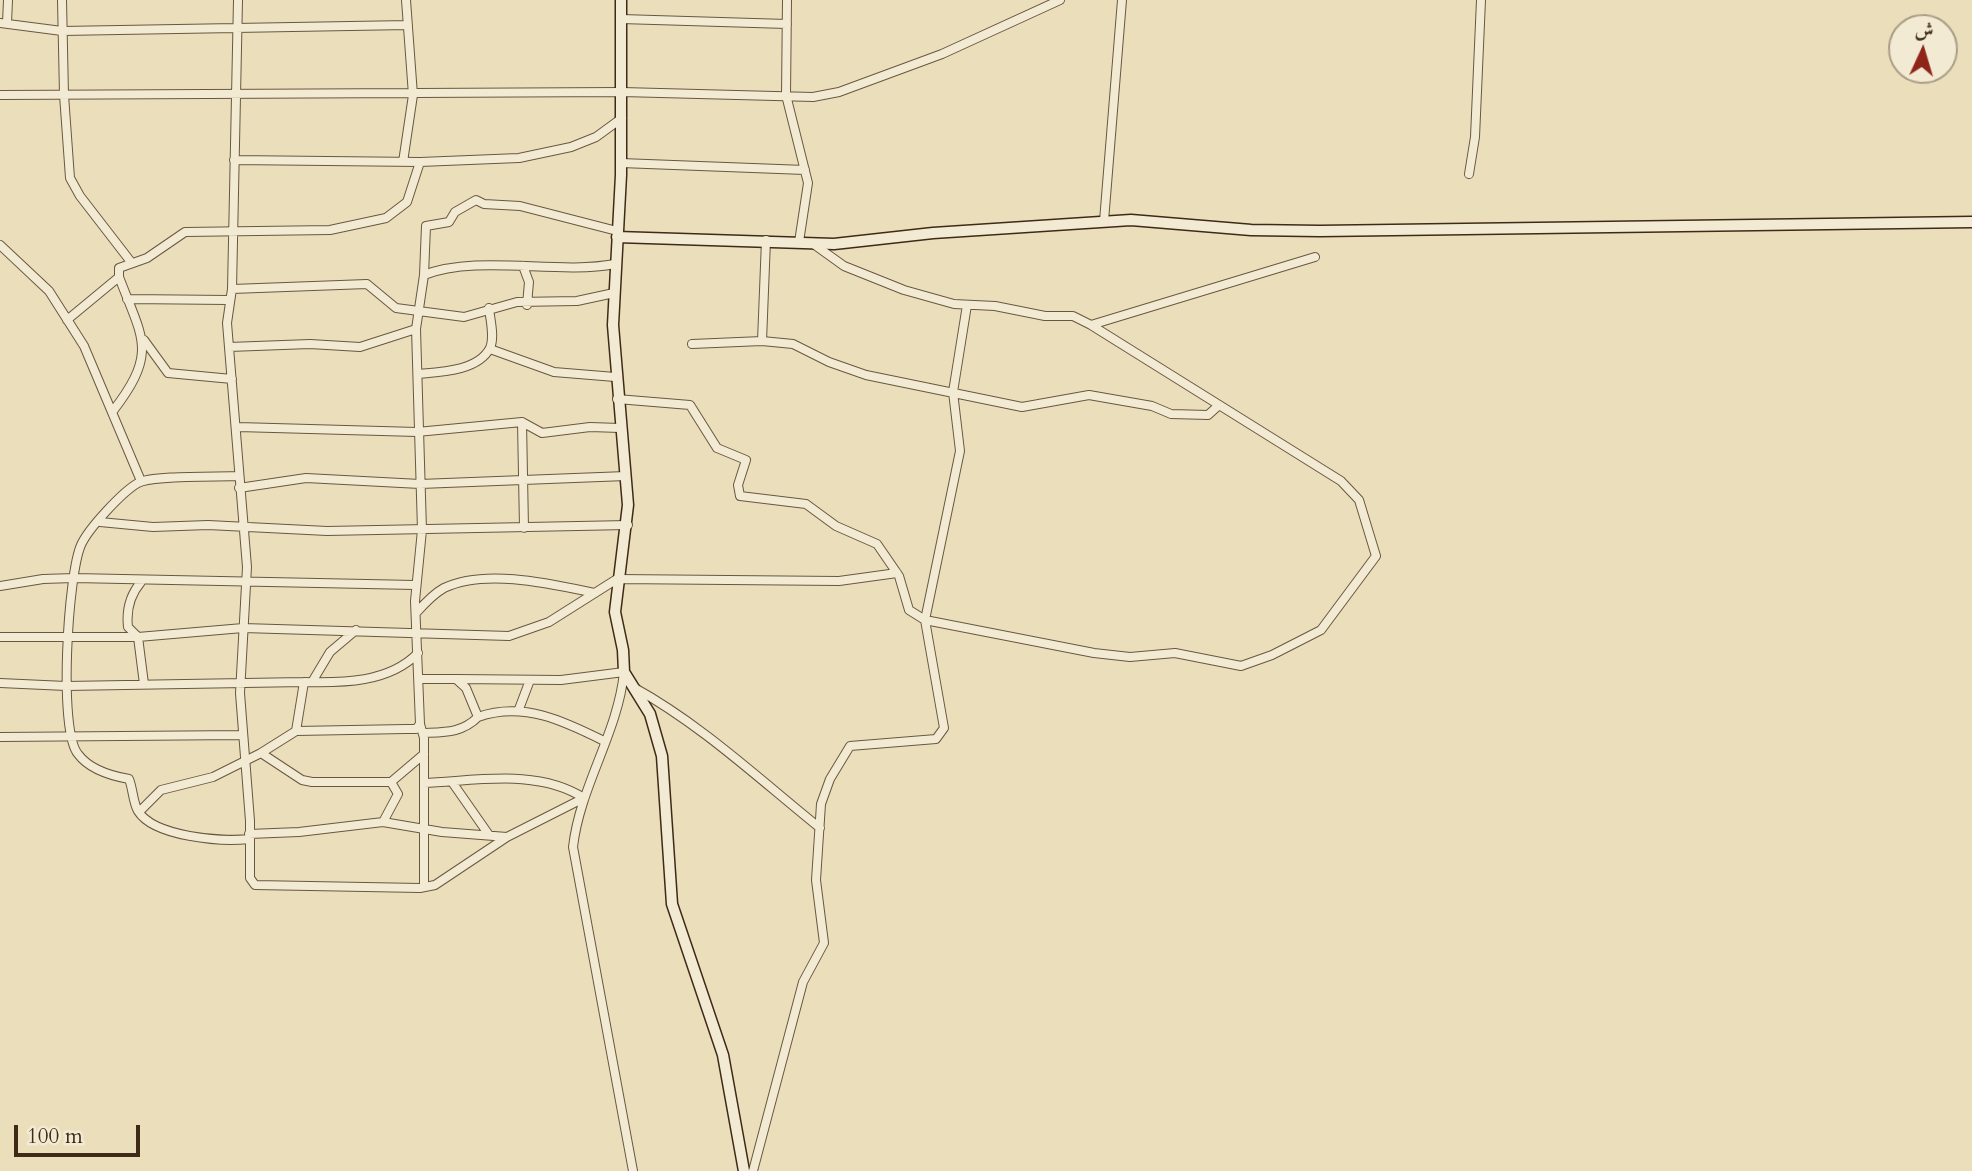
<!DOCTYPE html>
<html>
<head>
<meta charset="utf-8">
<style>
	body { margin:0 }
	#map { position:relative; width:1972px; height:1171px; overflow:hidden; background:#ebdfbb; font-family:Cardo,Amiri,serif }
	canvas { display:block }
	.north { position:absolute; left:1888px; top:14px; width:70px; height:70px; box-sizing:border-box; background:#f2ead3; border:2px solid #aa9d88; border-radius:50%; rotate:4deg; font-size:19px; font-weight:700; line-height:28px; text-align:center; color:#3f2a17 }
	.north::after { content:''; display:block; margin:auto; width:24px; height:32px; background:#8f2418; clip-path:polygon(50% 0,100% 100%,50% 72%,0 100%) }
	.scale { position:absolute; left:14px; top:1125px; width:126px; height:32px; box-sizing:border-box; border:4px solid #3f2a17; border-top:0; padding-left:9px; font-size:21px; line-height:24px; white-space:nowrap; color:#3f2a17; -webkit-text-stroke:5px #f2ead3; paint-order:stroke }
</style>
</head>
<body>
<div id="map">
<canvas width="1972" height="1171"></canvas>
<div class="north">ش</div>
<div class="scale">100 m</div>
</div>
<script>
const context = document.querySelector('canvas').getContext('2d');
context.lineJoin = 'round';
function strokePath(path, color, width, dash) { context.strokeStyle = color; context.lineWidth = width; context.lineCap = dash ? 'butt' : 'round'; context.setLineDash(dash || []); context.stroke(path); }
const street = new Path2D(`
	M 62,0 L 64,95 L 70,178 L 80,196 L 131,262
	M 238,0 L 232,289 L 227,323 L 247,567 L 240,693 L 250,821 L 250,878 L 255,885 L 420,888 L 435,885 L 507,837
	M 787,0 L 786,95 L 808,183 L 799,242
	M 621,19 L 787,24
	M 0,23 L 62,31 L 408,25
	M 7,23 L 8,0
	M 0,95 L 622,92 L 813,97 L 839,92 L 942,54 L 1060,0
	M 234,160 L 420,162 L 519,158 L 571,147 L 596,137 L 622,118
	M 403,162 L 413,95 L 406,0
	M 621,163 L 805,170
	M 1469,174 L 1475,137 L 1481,0
	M 1104,221 L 1122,0
	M 812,243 L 844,266 L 904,290 L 954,304 L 995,306 L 1045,316 L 1073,316 L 1091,325 L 1315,257
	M 0,245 L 49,291 L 84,346 L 141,481
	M 523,266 L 529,282 L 527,305
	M 424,275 C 478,254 557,275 615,264
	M 232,289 L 367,284 L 396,308 L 464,317 L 517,302 L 577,301 L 614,293
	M 127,299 L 229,300
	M 67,320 L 119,277 L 119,268 L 147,258 L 185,232 L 330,230 L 386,218 L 407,202 L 420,162
	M 144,340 L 168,373 L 232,379
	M 762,341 L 793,344 L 829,362 L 866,375 L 1022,407 L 1089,395 L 1152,406 L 1171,414 L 1208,415 L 1218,406
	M 692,344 L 762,341 L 766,240
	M 229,347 L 310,344 L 360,347 L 416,329
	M 490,349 L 554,372 L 615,377
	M 418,374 C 441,372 478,371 490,348 C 495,337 490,319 489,308
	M 617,399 L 690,405 L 717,448 L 746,460 L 738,485 L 740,496 L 806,504 L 836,526 L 877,544 L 899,576 L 909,610 L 925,620 L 1094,653 L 1130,657 L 1175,653 L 1241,666 L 1272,655 L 1321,630 L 1376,556 L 1359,500 L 1341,481 L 1091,325
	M 113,411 C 158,352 143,340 119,277
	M 522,422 L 524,528
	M 238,427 L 417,432 L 522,422 L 542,433 L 590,427 L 620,428
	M 238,476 C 219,477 151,475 138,483 C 122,492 88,529 81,545 C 68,574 58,731 78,754 C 89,769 112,776 129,779 C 133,789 133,803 138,811 C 154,837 222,842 249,839
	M 239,488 L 306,478 L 420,484 L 626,476
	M 100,522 L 153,527 L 208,525 L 327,531 L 628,525
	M 141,582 C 130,595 126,609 128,627 L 138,637 L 144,684
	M 0,586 L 43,579 L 74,578 L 415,585
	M 416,613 C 424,604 433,594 444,588 C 485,568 552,584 595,593
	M 0,637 L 138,637 L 243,628 L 509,636 L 549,622 L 617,579 L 839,581 L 897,573
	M 420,679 L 456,679 L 466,688 L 478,717 C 523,701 564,721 604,741
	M 456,679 L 561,680 L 624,672 C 618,733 580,786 573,847 L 633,1171
	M 312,682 L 330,652 L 356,630
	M 0,683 L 66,686 L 304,682
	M 633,687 C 702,725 759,779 820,828
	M 519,709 L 530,680
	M 420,724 L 424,738 L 424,887
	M 296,731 L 406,729 L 416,729 L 420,724 L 415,601 L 422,530 L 416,329 L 424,275 L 426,226 L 449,222 L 455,212 L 476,200 L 484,204 L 520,206 L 617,231
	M 423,733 C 445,732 462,733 478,717
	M 0,737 L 243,735
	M 261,753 L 302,780 L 312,782 L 391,782 L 424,754
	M 452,782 L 489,835
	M 424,783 C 476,781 537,768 584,798
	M 139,812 L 161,790 L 213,777 L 261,753 L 296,731 L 304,682 C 342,683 389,683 418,653
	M 383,822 L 442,832 L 507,837 L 584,798
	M 249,834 L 299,832 L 383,822 L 398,794 L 391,782
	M 753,1171 L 803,982 L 824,943 L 816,880 L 821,804 L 830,779 L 850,746 L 936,739 L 944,728 L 925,620 L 960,451 L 953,392 L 967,305`);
const secondary = new Path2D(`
	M 621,0 L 621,175 L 613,325 L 628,505 L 615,612 L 623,650 L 624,672 L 650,714 L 662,756 L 672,904 L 723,1055 L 744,1171
	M 617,237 L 834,244 L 933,233 L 1131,220 L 1251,230 L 1320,231 L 1972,222`);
strokePath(street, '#6a5740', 10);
strokePath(secondary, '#3f2a17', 13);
strokePath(street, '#f2ead3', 8);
strokePath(secondary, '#f2ead3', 10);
</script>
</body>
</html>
